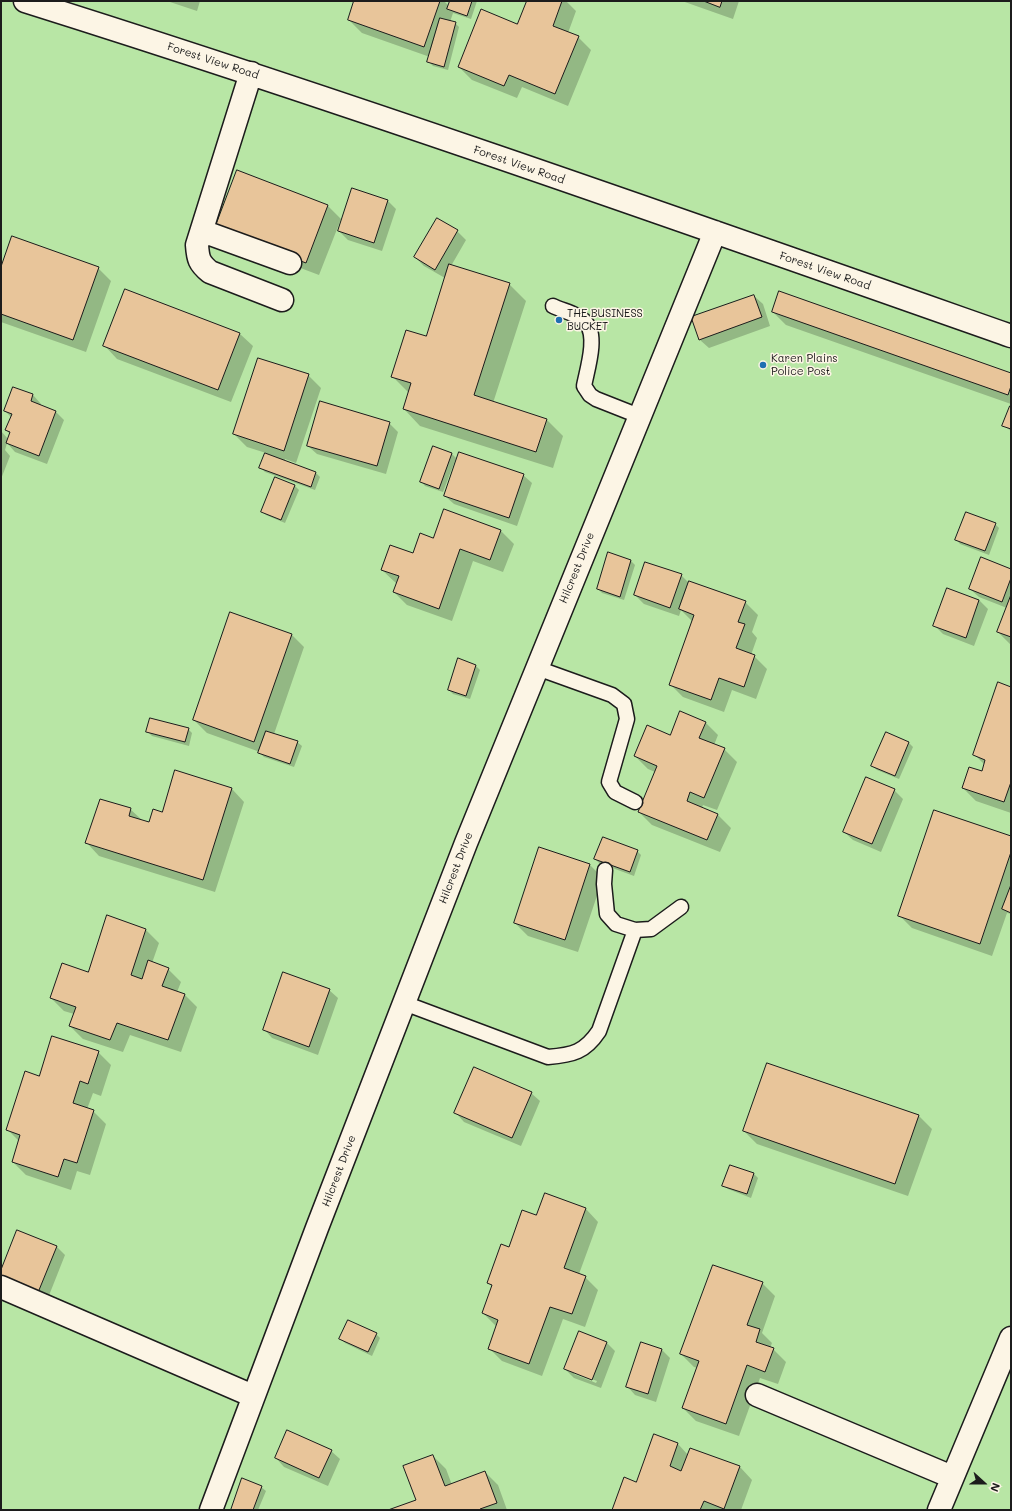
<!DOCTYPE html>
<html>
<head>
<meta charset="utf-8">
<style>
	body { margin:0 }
	#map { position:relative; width:1012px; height:1511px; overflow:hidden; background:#f8ebd6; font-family:Mali,sans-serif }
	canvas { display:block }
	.frame { position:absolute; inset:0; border:2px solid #1c1c1c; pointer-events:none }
	.north { position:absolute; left:964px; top:1463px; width:40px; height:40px; -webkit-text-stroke:3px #fcf5e5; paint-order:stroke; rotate:111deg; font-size:11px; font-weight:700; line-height:16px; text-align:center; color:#1c1c1c }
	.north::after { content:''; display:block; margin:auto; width:14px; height:18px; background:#1c1c1c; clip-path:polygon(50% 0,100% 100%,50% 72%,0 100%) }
</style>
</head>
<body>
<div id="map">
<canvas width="1012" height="1511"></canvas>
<div class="frame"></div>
<div class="north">N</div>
</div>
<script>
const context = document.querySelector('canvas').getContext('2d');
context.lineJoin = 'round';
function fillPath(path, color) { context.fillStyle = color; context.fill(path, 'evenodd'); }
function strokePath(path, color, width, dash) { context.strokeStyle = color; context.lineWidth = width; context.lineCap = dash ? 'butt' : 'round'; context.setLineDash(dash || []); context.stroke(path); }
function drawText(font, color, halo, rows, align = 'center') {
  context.font = font + ' Mali,sans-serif'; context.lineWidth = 3; context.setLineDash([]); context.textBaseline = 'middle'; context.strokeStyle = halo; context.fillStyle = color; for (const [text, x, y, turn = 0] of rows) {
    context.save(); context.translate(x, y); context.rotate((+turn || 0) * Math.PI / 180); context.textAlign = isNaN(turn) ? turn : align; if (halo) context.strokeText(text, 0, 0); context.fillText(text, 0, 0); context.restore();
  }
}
fillPath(new Path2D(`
	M 1,1 L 1011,1 L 1011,1510 L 1,1510 Z`), '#b8e6a5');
fillPath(new Path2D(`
	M 167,1 L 200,1 L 197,11 Z
	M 355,1 L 444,1 L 449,6 L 451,1 L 477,1 L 471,19 L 453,13 L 450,22 L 455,23 L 459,27 L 448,70 L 433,66 L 429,62 L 430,57 L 362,33 L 349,20 Z
	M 525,1 L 566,1 L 576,11 L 568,33 L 578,37 L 591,50 L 568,106 L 522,87 L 517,98 L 472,80 L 459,67 L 518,25 L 527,3 Z
	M 682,1 L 739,1 L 733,19 Z
	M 238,171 L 328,206 L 341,219 L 319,275 L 229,241 Z
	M 387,200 L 396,209 L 382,251 L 348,240 L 339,231 Z
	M 457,231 L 466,240 L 451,266 L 509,284 L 526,301 L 493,403 L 546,419 L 563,436 L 553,468 L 420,426 L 404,409 L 409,393 L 392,376 L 427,337 L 445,278 L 424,266 L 415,257 Z
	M 98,268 L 111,281 L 86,352 L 1,322 L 1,270 Z
	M 754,296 L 763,304 L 770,326 L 709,348 L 700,340 Z
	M 773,312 L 1011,374 L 1011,404 L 786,325 Z
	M 240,334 L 253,346 L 231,402 L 117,359 L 105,346 Z
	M 308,375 L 321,388 L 296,463 L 285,459 L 285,461 L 316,473 L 320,477 L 315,490 L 265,472 L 261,468 L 266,453 L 247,447 L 234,434 Z
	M 33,395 L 41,404 L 41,406 L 55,411 L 64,420 L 47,464 L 15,452 L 7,443 L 5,450 L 10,456 L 1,479 L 1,431 L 8,439 L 10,434 L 6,430 L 11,417 L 5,411 Z
	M 1011,407 L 1011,431 L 1003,425 Z
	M 389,423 L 398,432 L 386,474 L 317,454 L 308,446 Z
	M 433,447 L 452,454 L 456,458 L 443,492 L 425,486 L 421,481 Z
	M 523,475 L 532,483 L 517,526 L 454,504 L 445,496 Z
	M 295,486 L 299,490 L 285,523 L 266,515 L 262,511 Z
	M 445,510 L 501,531 L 514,544 L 503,572 L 473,561 L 452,621 L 407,605 L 394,592 L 397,584 L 382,570 L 414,554 L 434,540 Z
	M 995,524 L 999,528 L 989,555 L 960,544 L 956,539 Z
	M 631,561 L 635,565 L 624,600 L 602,593 L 598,589 Z
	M 1011,570 L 1011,645 L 998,632 L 1007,608 L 979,597 L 970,589 Z
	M 681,575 L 688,582 L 745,602 L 758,615 L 752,632 L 757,638 L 751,655 L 754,656 L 767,669 L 756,699 L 732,690 L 724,712 L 683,697 L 670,684 L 692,621 L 681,610 L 679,616 L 644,604 L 635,595 Z
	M 979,600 L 988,609 L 974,646 L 943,634 L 935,626 Z
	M 291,634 L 304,647 L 274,734 L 297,742 L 302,746 L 294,767 L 264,757 L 260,753 L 260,752 L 207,733 L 194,720 Z
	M 459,660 L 476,666 L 480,670 L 470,699 L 453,694 L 449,690 Z
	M 1011,688 L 1011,813 L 976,801 L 963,788 L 982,772 L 985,765 L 975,755 Z
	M 705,722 L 718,735 L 714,745 L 724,749 L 737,762 L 717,810 L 703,805 L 702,808 L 718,815 L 731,828 L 720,852 L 652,825 L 639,812 L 655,772 L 648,769 L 635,756 Z
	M 188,729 L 192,733 L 189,746 L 152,736 L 148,732 Z
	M 886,733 L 909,743 L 913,747 L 899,779 L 877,770 L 872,766 Z
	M 232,789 L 244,802 L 215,892 L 99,856 L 87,843 L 130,809 L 142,820 L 149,823 L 162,813 Z
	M 894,790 L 903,799 L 881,852 L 853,840 L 844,832 Z
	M 1011,837 L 1011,911 L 1008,910 L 1008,912 L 1011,914 L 1007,913 L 992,956 L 912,928 L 899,915 Z
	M 637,851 L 641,855 L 634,876 L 599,863 L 595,859 Z
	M 590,865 L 603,878 L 578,952 L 528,936 L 515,923 Z
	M 108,917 L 146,930 L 159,943 L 152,963 L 168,969 L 181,982 L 177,992 L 184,994 L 197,1007 L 181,1052 L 130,1035 L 123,1052 L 83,1039 L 70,1026 L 74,1014 L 64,1011 L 51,998 L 88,973 Z
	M 329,990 L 338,998 L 318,1055 L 272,1038 L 264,1029 Z
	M 98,1052 L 111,1065 L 101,1096 L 93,1093 L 87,1109 L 93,1111 L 106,1124 L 90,1175 L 77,1171 L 71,1190 L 26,1175 L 13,1162 L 19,1141 L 7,1129 L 40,1077 Z
	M 767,1064 L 919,1116 L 932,1129 L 908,1196 L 757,1144 L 744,1131 Z
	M 531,1093 L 540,1101 L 521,1146 L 464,1122 L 456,1113 Z
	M 730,1166 L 754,1174 L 758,1178 L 751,1198 L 728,1189 L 723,1185 Z
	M 586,1209 L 598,1222 L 579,1274 L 585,1277 L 598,1290 L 585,1327 L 563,1319 L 542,1376 L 502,1361 L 489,1348 L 496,1326 L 483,1313 L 493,1287 L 488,1283 L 509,1248 L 537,1217 Z
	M 18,1231 L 57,1247 L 65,1255 L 46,1303 L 1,1272 Z
	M 762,1283 L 775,1296 L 762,1333 L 772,1343 L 770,1348 L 773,1349 L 786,1362 L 778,1384 L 760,1378 L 739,1436 L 696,1421 L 683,1408 L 698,1368 L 694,1367 L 681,1354 Z
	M 376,1334 L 380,1338 L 372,1356 L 345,1343 L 341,1339 Z
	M 606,1342 L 615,1351 L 601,1388 L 574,1378 L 565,1369 ZM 574,1372 L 597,1381 L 596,1383 L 574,1374 Z
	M 662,1350 L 670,1358 L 656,1402 L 635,1395 L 627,1386 Z
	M 654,1436 L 678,1444 L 688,1455 L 740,1467 L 752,1480 L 741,1510 L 613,1510 L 637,1483 Z
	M 331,1451 L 340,1459 L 328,1486 L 284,1467 L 276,1458 Z
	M 433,1456 L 446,1469 L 452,1485 L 485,1472 L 498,1485 L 507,1510 L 391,1510 L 417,1500 Z
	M 261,1487 L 266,1491 L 258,1510 L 232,1510 Z`), '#0003');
const building = new Path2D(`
	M 354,1 L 440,1 L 424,47 L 348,20 Z
	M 450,1 L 472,1 L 467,16 L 447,9 Z
	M 527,1 L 562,1 L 553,26 L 579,36 L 555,94 L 509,75 L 504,86 L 458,67 L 481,9 L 517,24 Z
	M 704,1 L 722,1 L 720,7 Z
	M 440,18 L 456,22 L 444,67 L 427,62 Z
	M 237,170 L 328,205 L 306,263 L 215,228 Z
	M 352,188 L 388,200 L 374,243 L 338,231 Z
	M 437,218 L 458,230 L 435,270 L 414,257 Z
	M 12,236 L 99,267 L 73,340 L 1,314 L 1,267 Z
	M 449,264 L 510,283 L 474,395 L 547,419 L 536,452 L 403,409 L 411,383 L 391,377 L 406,330 L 426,336 Z
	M 125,289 L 240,333 L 218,390 L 103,346 Z
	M 779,291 L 1011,373 L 1011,386 L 1008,395 L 772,312 Z
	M 754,295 L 762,317 L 699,340 L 691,317 Z
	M 258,358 L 309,374 L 284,451 L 233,434 Z
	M 13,387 L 33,394 L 31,401 L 56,411 L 39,456 L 6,443 L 10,432 L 5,430 L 12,414 L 4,411 Z
	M 320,401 L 390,422 L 377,466 L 307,446 Z
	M 1010,406 L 1011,406 L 1011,429 L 1002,426 Z
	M 433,446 L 452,453 L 439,489 L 420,482 Z
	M 459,452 L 524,474 L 509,518 L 444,496 Z
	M 265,453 L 316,472 L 311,487 L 259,468 Z
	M 275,477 L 295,485 L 281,520 L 261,512 Z
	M 444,509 L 501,530 L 490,560 L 460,549 L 439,609 L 393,592 L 399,576 L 381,570 L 390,545 L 413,553 L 420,533 L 433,538 Z
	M 966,512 L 996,523 L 985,551 L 955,540 Z
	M 608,552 L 631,560 L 620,597 L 597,589 Z
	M 981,557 L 1011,569 L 1011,578 L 1002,602 L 969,589 Z
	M 645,562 L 682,574 L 670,608 L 634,595 Z
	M 689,581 L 746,601 L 738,622 L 745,624 L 736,648 L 755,655 L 744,687 L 719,678 L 711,700 L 669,685 L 694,615 L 679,609 Z
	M 947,588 L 979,600 L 966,638 L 933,626 Z
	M 1011,595 L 1011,637 L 997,632 Z
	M 230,612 L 292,634 L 254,742 L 193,720 Z
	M 458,658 L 476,665 L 466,696 L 448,690 Z
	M 998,682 L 1011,687 L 1011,782 L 1004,802 L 962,788 L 969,767 L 982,771 L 985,760 L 973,755 Z
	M 680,711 L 706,722 L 699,738 L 725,748 L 704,798 L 690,792 L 687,801 L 718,814 L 707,840 L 638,812 L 657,766 L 634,756 L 647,725 L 670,735 Z
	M 150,718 L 189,728 L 185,742 L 146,732 Z
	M 266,731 L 298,741 L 290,764 L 258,753 Z
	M 886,732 L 909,742 L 895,776 L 871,766 Z
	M 175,770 L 232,788 L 203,880 L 85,843 L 100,799 L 131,808 L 129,816 L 149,822 L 153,809 L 162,812 Z
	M 866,777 L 895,789 L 872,844 L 843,832 Z
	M 934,810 L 1011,836 L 1011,852 L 980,944 L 898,916 Z
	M 603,837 L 638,850 L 630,872 L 594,859 Z
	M 539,847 L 590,864 L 565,940 L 514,923 Z
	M 1011,885 L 1011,913 L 1002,909 Z
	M 107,915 L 146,929 L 131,975 L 142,979 L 148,960 L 169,968 L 162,986 L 185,994 L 168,1040 L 117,1023 L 110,1040 L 69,1026 L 76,1007 L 50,998 L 62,963 L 88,972 Z
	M 283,972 L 330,989 L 309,1047 L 263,1030 Z
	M 52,1036 L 99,1051 L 88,1084 L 80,1081 L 73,1103 L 94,1110 L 77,1163 L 64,1159 L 58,1177 L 12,1162 L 20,1135 L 6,1130 L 25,1071 L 39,1076 Z
	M 767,1063 L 919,1115 L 895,1184 L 743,1131 Z
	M 474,1067 L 532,1092 L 512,1138 L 454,1113 Z
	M 730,1165 L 754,1173 L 747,1194 L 722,1186 Z
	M 545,1193 L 586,1208 L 564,1268 L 586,1276 L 572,1314 L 550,1307 L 529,1364 L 488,1349 L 498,1320 L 482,1313 L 492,1285 L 487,1283 L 501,1244 L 509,1247 L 522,1210 L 536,1215 Z
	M 17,1230 L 57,1246 L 37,1295 L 1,1281 L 1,1270 Z
	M 713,1265 L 763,1282 L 747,1325 L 760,1329 L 756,1342 L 774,1348 L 765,1372 L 747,1365 L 726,1424 L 682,1408 L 699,1361 L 680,1354 Z
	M 348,1320 L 377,1333 L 368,1352 L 339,1339 Z
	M 579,1331 L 607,1342 L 592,1380 L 564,1369 Z
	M 641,1342 L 662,1349 L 648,1394 L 626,1387 Z
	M 287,1430 L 332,1450 L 319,1478 L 275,1458 Z
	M 654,1434 L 678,1443 L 670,1466 L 681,1471 L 690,1448 L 740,1466 L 724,1509 L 704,1501 L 700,1510 L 612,1510 L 624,1477 L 636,1482 Z
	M 433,1455 L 445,1486 L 485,1471 L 497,1503 L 480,1509 L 481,1510 L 388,1510 L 416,1500 L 403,1466 Z
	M 242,1478 L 262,1486 L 253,1510 L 231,1510 Z`);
fillPath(building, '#e8c59a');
strokePath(building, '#1c1c1c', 1);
const service = new Path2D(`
	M 553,306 C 563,311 579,314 586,323 C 598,336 587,370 584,386 L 590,395 L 596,399 L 639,416
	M 537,668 L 612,695 L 624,704 L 627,719 L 609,782 L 615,792 L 635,802
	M 605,870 L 604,884 L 607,914 L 616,924 L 635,930 L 651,929 L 681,907
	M 404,1003 L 548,1057 C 573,1055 585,1052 599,1031 L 635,930`);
const minor = new Path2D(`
	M 25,1 C 356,105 684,221 1011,336
	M 251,73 L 197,245 C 198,259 199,263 210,272 L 282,300
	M 202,231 L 290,263
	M 1,1287 L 253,1396
	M 757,1395 L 952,1477
	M 211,1510 L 317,1228 L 466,843 L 715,232
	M 939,1510 L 1011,1338`);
strokePath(service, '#1c1c1c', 17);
strokePath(minor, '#1c1c1c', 25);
strokePath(service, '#fcf5e5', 14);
strokePath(minor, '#fcf5e5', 22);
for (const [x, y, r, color] of [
	[559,320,4,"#1f6fb2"],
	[763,365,4,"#1f6fb2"]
]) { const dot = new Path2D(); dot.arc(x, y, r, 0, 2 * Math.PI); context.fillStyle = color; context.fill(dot); strokePath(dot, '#fcf5e5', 1.5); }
drawText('11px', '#1c1c1c', '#fcf5e5', [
	["Forest View Road",213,61,18],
	["Forest View Road",519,165,19],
	["Forest View Road",825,271,19],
	["Hilcrest Drive",577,568,-68],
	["Hilcrest Drive",456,868,-69],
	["Hilcrest Drive",339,1171,-69]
]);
drawText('11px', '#1c1c1c', '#fcf5e5', [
	["THE BUSINESS",567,314],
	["BUCKET",567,327],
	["Karen Plains",771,359],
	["Police Post",771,372]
], 'left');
</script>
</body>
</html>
